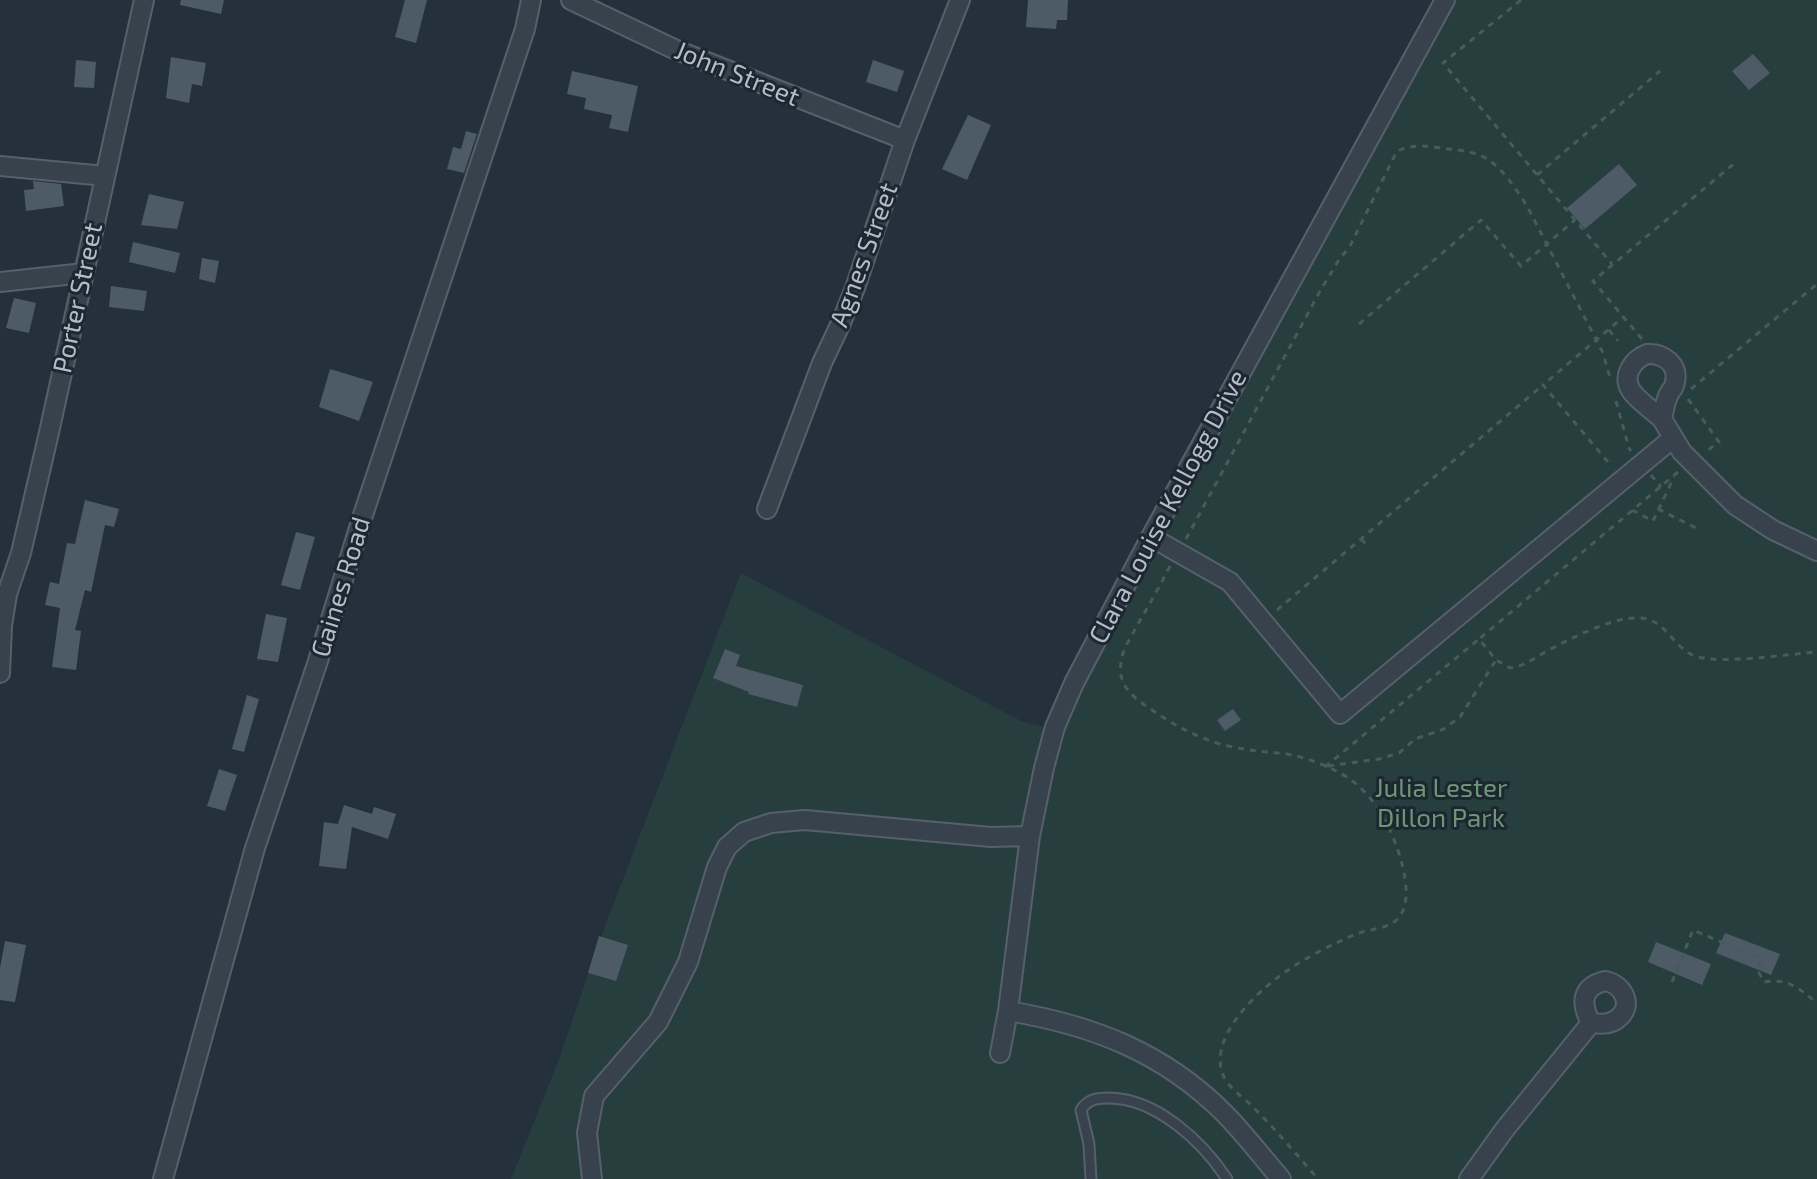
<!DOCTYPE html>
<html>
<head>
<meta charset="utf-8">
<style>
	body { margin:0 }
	canvas { display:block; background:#24303c }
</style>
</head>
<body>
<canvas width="1817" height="1179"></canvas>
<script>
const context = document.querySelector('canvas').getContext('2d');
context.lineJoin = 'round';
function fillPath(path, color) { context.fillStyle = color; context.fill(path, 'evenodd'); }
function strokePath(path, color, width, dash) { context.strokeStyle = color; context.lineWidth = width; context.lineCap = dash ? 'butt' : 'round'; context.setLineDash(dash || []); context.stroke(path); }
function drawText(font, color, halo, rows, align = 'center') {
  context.font = font + ' "Exo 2",sans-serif'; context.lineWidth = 6; context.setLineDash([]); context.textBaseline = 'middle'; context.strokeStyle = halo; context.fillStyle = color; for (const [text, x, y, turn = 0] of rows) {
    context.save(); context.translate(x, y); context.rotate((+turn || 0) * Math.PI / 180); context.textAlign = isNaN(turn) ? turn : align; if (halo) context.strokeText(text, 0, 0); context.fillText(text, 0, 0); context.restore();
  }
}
fillPath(new Path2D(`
	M 1452,0 L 1817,0 L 1817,1179 L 511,1179 L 558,1062 L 605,926 L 741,573 L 1021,721 L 1059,731 L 1081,680 Z`), '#273e3e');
fillPath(new Path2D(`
	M 181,0 L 224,0 L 221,14 L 180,5 Z
	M 405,0 L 427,0 L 416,43 L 395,37 Z
	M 1028,0 L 1068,0 L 1067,20 L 1057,20 L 1056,29 L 1026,27 Z
	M 1753,54 L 1770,73 L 1749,90 L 1732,71 Z
	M 171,57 L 206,63 L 202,86 L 192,84 L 189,103 L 166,98 Z
	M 76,60 L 96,62 L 94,88 L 74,87 Z
	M 873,60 L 904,71 L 897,92 L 866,82 Z
	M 572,71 L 638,86 L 628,132 L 609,128 L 612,115 L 584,109 L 586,98 L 567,94 Z
	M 968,115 L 991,125 L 967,180 L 942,169 Z
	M 466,131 L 477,134 L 464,173 L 447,169 L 453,147 L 461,149 Z
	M 1619,164 L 1637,185 L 1585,229 L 1567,208 Z
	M 33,181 L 61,184 L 64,206 L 26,211 L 24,190 L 34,189 Z
	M 149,194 L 184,202 L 177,229 L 141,225 Z
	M 133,242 L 180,253 L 175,273 L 129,262 Z
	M 202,258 L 219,261 L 215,283 L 199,279 Z
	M 111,286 L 147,291 L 144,311 L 109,307 Z
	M 14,298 L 36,303 L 29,333 L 6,328 Z
	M 330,369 L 373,382 L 359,421 L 319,407 Z
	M 85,500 L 119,509 L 114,527 L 105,525 L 91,592 L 85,590 L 75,630 L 81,631 L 76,670 L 52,667 L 60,608 L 45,605 L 50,582 L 59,584 L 67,543 L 75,544 Z
	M 296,532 L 315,537 L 300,590 L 281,585 Z
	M 266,614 L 287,618 L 278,662 L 257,659 Z
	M 725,649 L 740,655 L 736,666 L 803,685 L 797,707 L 748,694 L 749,692 L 713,678 Z
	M 247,695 L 259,699 L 244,752 L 232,749 Z
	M 1233,709 L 1241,720 L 1225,731 L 1217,720 Z
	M 219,769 L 237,775 L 225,811 L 207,806 Z
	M 344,805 L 372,814 L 374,807 L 396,814 L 388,839 L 352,827 L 346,869 L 319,866 L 324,822 L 338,824 Z
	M 1725,933 L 1780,954 L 1771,975 L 1716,953 Z
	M 599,936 L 628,945 L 616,981 L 588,973 Z
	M 5,941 L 26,945 L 15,1002 L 0,1000 L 0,968 Z
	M 1656,942 L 1711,964 L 1702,985 L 1648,962 Z`), '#4d5b67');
const service = new Path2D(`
	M 1091,1179 L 1089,1144 L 1081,1110 C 1087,1100 1096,1098 1107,1098 C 1155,1097 1202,1141 1227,1179`);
const minor = new Path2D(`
	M 571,0 L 674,49 L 905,140
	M 0,166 L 105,176
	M 0,282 L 84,273
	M 1647,354 C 1663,353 1679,364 1675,382 C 1673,391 1673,386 1669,394 C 1665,401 1664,411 1662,419 C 1653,411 1640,402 1632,392 C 1621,377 1632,360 1647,354 Z
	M 1662,419 L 1682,452 L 1735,505 L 1773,530 L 1817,551
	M 767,509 L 822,363 L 841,323 L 855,288 L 905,140 L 960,0
	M 1151,537 L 1230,582 L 1340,714 L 1673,438
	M 0,673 L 2,626 L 7,594 L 21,553 L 48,437 L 144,0
	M 1605,981 C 1623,984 1635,1006 1617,1019 C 1609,1025 1600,1024 1591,1023 C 1581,1005 1580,987 1605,981 Z
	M 1008,1011 C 1092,1025 1163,1052 1224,1113 C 1244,1133 1262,1157 1281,1179
	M 1000,1053 L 1008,1011 L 1030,836 L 1044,768 L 1055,727 L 1074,683 L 1151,537 L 1445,0
	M 163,1179 L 255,848 L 317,664 L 363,515 L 525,29 L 531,0
	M 592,1179 L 587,1133 L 594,1096 L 658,1022 L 688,962 L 717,867 L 727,847 L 744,832 L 771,823 L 805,820 L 991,837 L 1030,836
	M 1469,1179 L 1505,1129 L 1591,1023`);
strokePath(service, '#56606a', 13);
strokePath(minor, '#56606a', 22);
strokePath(new Path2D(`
	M 1521,0 L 1443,63 L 1612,264
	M 1537,175 L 1660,71
	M 1359,324 L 1481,220 L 1521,266 L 1575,220
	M 1609,330 L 1618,341
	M 1642,339 L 1593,281 L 1736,162
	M 1691,389 L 1817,284
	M 1688,399 L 1719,442 L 1704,453
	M 1616,401 L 1629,448 L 1631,451
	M 1608,462 L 1543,385 L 1622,318
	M 1678,472 L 1479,639 L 1496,660 L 1510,668 C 1525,666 1536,657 1549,650 C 1572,638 1608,619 1635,618 C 1666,616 1671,647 1695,656 C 1720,665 1788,654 1817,652
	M 1651,475 L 1661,487
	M 1658,509 L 1696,528
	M 1632,510 L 1653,521 L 1674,477
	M 1186,539 L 1319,293 L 1340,258 L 1349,248 L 1397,151 C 1412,145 1424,145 1441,148 C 1453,150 1467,150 1479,155 C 1500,163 1515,188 1527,206 L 1603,353 L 1610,378
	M 1361,539 L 1367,545
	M 1170,566 C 1160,586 1149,605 1138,624 C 1132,636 1122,649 1121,663 C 1117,686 1135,699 1152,710 C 1177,727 1203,741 1233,747 C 1251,751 1269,752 1287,754 C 1304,757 1323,764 1338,772 C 1359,783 1373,799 1384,819 C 1397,841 1416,894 1400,916 C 1390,930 1371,928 1356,934 C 1332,944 1297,962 1277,978 C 1251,998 1207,1041 1224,1077 C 1230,1089 1244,1098 1253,1107 C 1276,1130 1297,1155 1318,1179
	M 1277,610 L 1543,385
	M 1328,766 L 1379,759 L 1399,753 L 1415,739 L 1444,729 L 1460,717 L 1496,660
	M 1325,767 L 1479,639
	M 1672,982 L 1693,930 L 1761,959 L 1757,969 L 1764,982 C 1789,978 1798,988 1817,1003`), '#465b5c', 3, [6, 6]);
strokePath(service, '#38424c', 9);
strokePath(minor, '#38424c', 18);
drawText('26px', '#b4bdc7', '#1d2731', [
	["John Street",737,74,22],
	["Agnes Street",864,255,-70],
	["Porter Street",78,298,-78],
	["Clara Louise Kellogg Drive",1168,507,-62],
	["Gaines Road",341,587,-73]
]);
drawText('26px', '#6c9772', '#1d2731', [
	["Julia Lester",1441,788],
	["Dillon Park",1441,818]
]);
</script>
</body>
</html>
